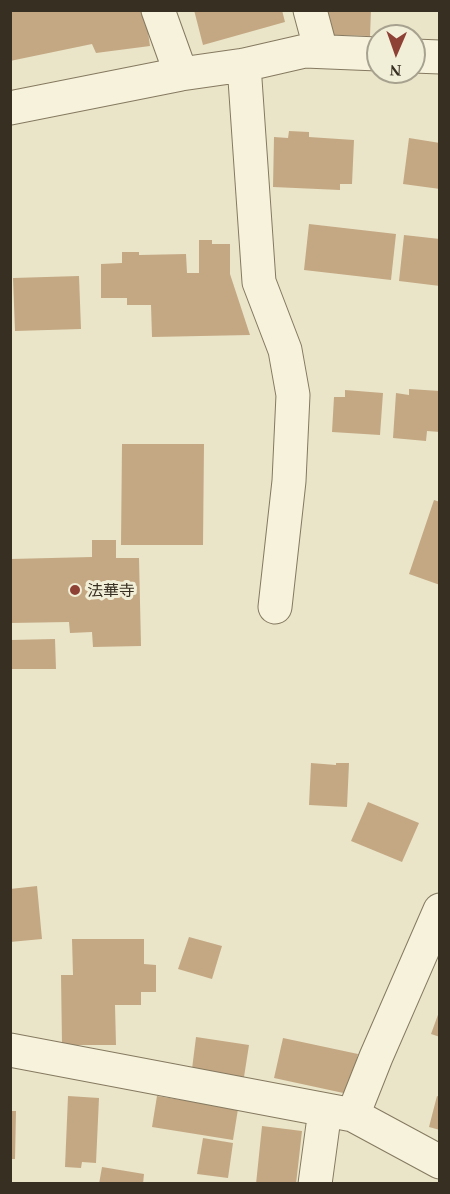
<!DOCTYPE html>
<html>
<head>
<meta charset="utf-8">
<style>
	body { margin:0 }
	#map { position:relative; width:450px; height:1194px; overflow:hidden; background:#eae5c9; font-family:Georgia,serif }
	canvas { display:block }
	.frame { position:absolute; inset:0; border:12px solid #372f22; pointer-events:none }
	.north { position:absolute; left:366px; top:24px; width:60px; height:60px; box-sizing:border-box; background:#f2efd8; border:2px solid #a7a28f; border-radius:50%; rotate:182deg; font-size:16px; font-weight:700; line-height:24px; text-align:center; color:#372f22 }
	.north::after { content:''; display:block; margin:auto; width:21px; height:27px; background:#8e4236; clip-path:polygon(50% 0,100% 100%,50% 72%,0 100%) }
</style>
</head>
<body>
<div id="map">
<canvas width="450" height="1194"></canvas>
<div class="frame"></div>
<div class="north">N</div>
</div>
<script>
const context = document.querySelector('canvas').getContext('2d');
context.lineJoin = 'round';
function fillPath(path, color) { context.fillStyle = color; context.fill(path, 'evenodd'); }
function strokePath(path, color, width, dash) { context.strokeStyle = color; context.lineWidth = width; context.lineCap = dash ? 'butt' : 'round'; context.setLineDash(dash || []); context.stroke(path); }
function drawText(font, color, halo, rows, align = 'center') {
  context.font = font + ' Georgia,"Noto Sans JP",serif'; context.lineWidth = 6; context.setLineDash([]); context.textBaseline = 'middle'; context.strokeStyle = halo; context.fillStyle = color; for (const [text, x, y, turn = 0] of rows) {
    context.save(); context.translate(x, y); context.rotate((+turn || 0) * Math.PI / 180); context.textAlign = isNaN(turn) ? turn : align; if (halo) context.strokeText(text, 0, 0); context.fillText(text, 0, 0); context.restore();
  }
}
fillPath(new Path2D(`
	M 10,10 L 145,10 L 150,46 L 96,53 L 92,44 L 10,61 Z
	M 194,10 L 282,10 L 285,22 L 203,45 Z
	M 319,10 L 371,10 L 370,36 L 331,35 Z
	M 289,131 L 309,132 L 309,137 L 354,140 L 352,184 L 340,184 L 340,190 L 273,187 L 274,137 L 288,138 Z
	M 409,138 L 440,143 L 440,189 L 403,184 Z
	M 309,224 L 396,234 L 391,280 L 304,270 Z
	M 404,235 L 440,239 L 440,286 L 399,281 Z
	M 199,240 L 212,240 L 212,244 L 230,244 L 230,274 L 250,335 L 152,337 L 151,305 L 127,305 L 127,298 L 101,298 L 101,264 L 122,263 L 122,252 L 139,252 L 139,255 L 186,254 L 187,273 L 199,273 Z
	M 79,276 L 81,329 L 15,331 L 13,278 Z
	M 409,389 L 440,391 L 440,432 L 427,431 L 426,441 L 393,438 L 396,393 L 409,395 Z
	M 345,390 L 383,393 L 380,435 L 332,432 L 334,397 L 345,397 Z
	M 122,444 L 204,444 L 203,545 L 121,545 Z
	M 434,500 L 440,502 L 440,585 L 409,574 Z
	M 92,540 L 116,540 L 116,558 L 139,558 L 141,646 L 93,647 L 92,632 L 70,633 L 69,622 L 10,623 L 10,559 L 92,557 Z
	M 55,639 L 56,669 L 10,669 L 10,640 Z
	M 311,763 L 336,765 L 336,763 L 349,763 L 347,807 L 309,805 Z
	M 368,802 L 419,823 L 402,862 L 351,841 Z
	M 37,886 L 42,939 L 10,942 L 10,889 Z
	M 189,937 L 222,946 L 212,979 L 178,969 Z
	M 72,939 L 144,939 L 144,964 L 156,965 L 156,992 L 141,992 L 141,1005 L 115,1005 L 116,1045 L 62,1045 L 61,975 L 73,975 Z
	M 439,1012 L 440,1012 L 440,1037 L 431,1034 Z
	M 196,1037 L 249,1045 L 244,1077 L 192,1069 Z
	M 283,1038 L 358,1054 L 348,1094 L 274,1078 Z
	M 68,1096 L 99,1098 L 96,1163 L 82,1162 L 81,1168 L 65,1167 Z
	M 157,1096 L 238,1109 L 233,1140 L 152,1127 Z
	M 437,1096 L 440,1097 L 440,1130 L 429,1127 Z
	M 10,1111 L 16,1111 L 15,1159 L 10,1159 Z
	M 262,1126 L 302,1131 L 296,1184 L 256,1184 Z
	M 203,1138 L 233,1143 L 228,1178 L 197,1174 Z
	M 102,1167 L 144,1174 L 143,1184 L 99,1184 Z`), '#c4a883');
const street = new Path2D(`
	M 158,10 L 181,74 L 244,65 L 305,51 L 378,54
	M 310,10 L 321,51
	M 414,56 L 440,57
	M 244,65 L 259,282 L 285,350 L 293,395 L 289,481 L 275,607
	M 10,108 L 181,74
	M 10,1050 L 353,1115 L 440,1162
	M 353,1115 L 376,1057 L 440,910
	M 315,1184 L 325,1110`);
strokePath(street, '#857960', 35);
strokePath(street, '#f6f2dc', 33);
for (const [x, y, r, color] of [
	[75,590,6,"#8e4236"]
]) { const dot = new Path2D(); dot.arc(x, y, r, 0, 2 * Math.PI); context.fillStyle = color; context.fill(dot); strokePath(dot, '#f2efd8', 2); }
drawText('16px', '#372f22', '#f2efd8', [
	["法華寺",87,590]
], 'left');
</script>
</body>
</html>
